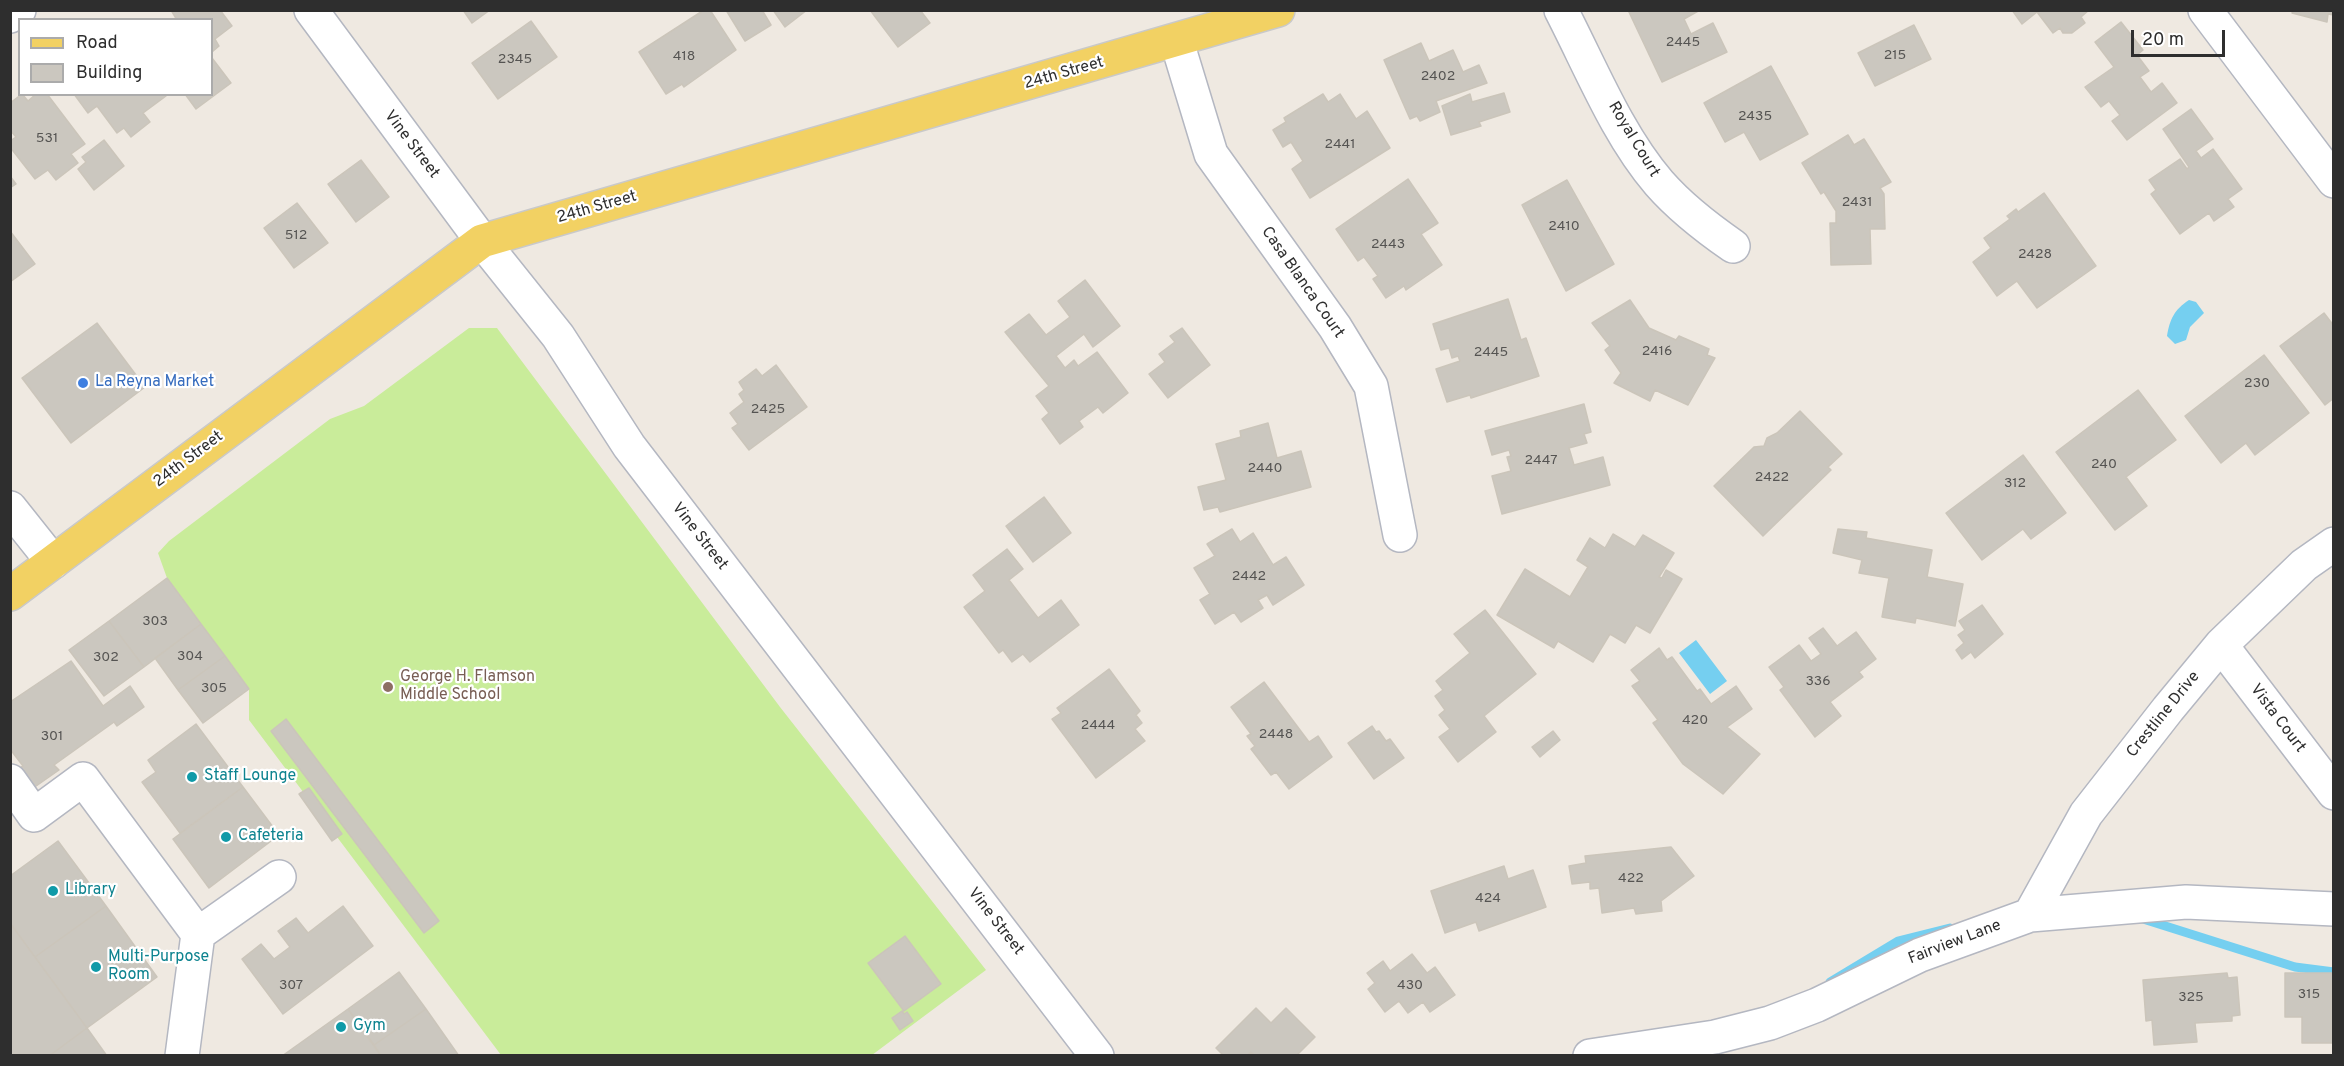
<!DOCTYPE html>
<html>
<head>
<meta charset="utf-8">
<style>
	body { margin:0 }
	#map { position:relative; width:2344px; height:1066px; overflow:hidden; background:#efe9e1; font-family:Overpass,sans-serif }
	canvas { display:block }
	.frame { position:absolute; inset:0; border:12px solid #2e2e2e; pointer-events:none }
	.legend { position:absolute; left:18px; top:18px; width:195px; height:78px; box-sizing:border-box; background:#fff; border:2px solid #ababab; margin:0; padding:8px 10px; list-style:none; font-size:18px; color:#2e2e2e }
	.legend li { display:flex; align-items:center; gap:12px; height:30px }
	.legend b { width:30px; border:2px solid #ababab }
	.scale { position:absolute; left:2131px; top:30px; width:94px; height:27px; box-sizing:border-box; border:3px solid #2e2e2e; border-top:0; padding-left:8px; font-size:18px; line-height:21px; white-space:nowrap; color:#2e2e2e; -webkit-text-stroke:4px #fff; paint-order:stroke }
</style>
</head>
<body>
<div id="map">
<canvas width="2344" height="1066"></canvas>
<div class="frame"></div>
<ul class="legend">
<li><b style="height:8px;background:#f2d163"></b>Road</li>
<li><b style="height:16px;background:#cbc7bf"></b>Building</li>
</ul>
<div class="scale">20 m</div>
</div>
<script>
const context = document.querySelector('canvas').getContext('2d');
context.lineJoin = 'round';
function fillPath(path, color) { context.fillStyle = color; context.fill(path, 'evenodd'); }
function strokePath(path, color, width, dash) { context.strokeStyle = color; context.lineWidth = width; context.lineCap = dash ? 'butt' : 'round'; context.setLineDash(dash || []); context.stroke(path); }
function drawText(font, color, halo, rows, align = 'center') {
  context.font = font + ' Overpass,sans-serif'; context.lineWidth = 4.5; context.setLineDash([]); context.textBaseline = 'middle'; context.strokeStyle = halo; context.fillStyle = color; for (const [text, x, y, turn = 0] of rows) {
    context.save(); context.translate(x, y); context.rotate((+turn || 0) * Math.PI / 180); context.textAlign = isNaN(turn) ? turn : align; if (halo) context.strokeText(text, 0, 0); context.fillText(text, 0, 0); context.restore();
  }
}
fillPath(new Path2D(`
	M 469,328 L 497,328 L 780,707 L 986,970 L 872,1055 L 501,1055 L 249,720 L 249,689 L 167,578 L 158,553 L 169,541 L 330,419 L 364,406 Z`), '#c9ec9a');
fillPath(new Path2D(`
	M 2189,300 L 2196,302 L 2204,313 L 2190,327 L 2186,340 L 2175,344 L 2167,336 C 2170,319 2174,310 2189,300 Z
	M 1696,640 L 1727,681 L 1710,694 L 1679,653 Z`), '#75cff0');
strokePath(new Path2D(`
	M 2140,918 L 2295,967 L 2334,972
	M 1830,982 L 1898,941 L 1950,928`), '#75cff0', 9);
const building = new Path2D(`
	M 171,10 L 220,10 L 232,26 L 215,39 L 219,46 L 212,52 L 212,20 L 177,20 Z
	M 463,10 L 490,10 L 472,23 Z
	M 704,10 L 710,10 L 736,50 L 684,87 L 682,84 L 666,94 L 639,52 Z
	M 726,10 L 762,10 L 771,25 L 745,41 Z
	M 773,10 L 807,10 L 785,27 Z
	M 870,10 L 920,10 L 930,23 L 898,47 Z
	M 1628,10 L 1700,10 L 1684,19 L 1691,34 L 1713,23 L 1727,52 L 1662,82 Z
	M 2012,10 L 2089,10 L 2081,17 L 2085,23 L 2072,33 L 2063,33 L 2060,28 L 2053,33 L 2037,12 L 2022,24 Z
	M 2293,10 L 2334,10 L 2334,15 L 2328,14 L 2327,22 L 2292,13 Z
	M 531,21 L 557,57 L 498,99 L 472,63 Z
	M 2121,22 L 2143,50 L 2137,55 L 2149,71 L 2140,77 L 2151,92 L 2162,83 L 2177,103 L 2127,140 L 2112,121 L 2120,115 L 2109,101 L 2101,107 L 2085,87 L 2114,67 L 2095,42 Z
	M 1914,25 L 1931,59 L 1875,86 L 1858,53 Z
	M 1421,43 L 1429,61 L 1453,50 L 1463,72 L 1479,65 L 1487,83 L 1436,101 L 1440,112 L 1420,121 L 1417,116 L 1410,119 L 1384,60 Z
	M 212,58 L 231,83 L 196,109 L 185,94 L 212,94 Z
	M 1771,66 L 1808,134 L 1760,160 L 1744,132 L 1725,142 L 1704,103 Z
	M 1504,93 L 1510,112 L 1479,122 L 1481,126 L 1451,135 L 1442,106 L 1470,94 L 1472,102 Z
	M 22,94 L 28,101 L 36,94 L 47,94 L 85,144 L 71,154 L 78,163 L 56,180 L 48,170 L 35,179 L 10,147 L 10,141 L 16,137 L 10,130 L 10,103 Z
	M 74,94 L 164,94 L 166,96 L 143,113 L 150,122 L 131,137 L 124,128 L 117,133 L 97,106 L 88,113 Z
	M 1323,94 L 1328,102 L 1340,94 L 1356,119 L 1367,111 L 1390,148 L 1310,198 L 1292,169 L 1303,161 L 1291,142 L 1283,147 L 1273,130 L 1286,122 L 1284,118 Z
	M 2191,109 L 2213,139 L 2196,151 L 2201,158 L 2213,149 L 2242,189 L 2228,199 L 2234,207 L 2214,221 L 2209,213 L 2180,234 L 2151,194 L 2156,190 L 2149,180 L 2180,159 L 2187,169 L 2189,167 L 2163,129 Z
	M 1848,135 L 1854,145 L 1864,139 L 1891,182 L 1880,188 L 1884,194 L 1885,229 L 1870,229 L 1871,264 L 1831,265 L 1830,223 L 1836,223 L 1836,211 L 1824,192 L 1821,194 L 1802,163 Z
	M 104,140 L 124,166 L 94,190 L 78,169 L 86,162 L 82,157 Z
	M 361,160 L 389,197 L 356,222 L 328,184 Z
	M 10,176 L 16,184 L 10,188 Z
	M 1408,179 L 1438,223 L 1421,234 L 1442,265 L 1406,290 L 1404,286 L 1386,298 L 1373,279 L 1378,276 L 1364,257 L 1358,261 L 1336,229 Z
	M 1567,180 L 1614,264 L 1566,291 L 1522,205 Z
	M 2044,193 L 2096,266 L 2037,308 L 2017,281 L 1997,296 L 1973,262 L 1991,248 L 1984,238 L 2010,219 L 2007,216 L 2016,209 L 2018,212 Z
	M 297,203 L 328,243 L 294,268 L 264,228 Z
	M 10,231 L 35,264 L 10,282 Z
	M 1085,280 L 1120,326 L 1093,347 L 1084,334 L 1056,356 L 1065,368 L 1074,360 L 1078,366 L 1097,352 L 1128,393 L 1103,413 L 1098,407 L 1079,421 L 1083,427 L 1060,444 L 1042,419 L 1049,413 L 1036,396 L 1049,386 L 1005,332 L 1029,314 L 1046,335 L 1070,317 L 1058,301 Z
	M 1508,299 L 1521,340 L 1526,338 L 1539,376 L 1471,398 L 1470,395 L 1447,402 L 1436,369 L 1460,361 L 1458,356 L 1452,358 L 1449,348 L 1441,350 L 1433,324 Z
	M 1630,300 L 1649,328 L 1676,340 L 1679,336 L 1709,349 L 1707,355 L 1715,358 L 1688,405 L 1655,390 L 1650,401 L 1614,383 L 1621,373 L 1605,350 L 1610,346 L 1592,323 Z
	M 2324,313 L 2334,326 L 2334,398 L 2325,405 L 2280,346 Z
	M 97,323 L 145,387 L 71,443 L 22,378 Z
	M 1182,328 L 1210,365 L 1168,398 L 1149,374 L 1165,362 L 1159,354 L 1175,342 L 1170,336 Z
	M 2264,355 L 2309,413 L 2255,455 L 2246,443 L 2221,463 L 2185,416 Z
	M 776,365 L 807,407 L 749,450 L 732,428 L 738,424 L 730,413 L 744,402 L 739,394 L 744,390 L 739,382 L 756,369 L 762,376 Z
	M 2138,390 L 2176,440 L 2126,477 L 2147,506 L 2115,530 L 2056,452 Z
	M 1584,404 L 1591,432 L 1584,434 L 1587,443 L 1569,448 L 1574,465 L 1603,457 L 1610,485 L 1502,514 L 1492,476 L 1511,471 L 1507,457 L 1511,456 L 1509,450 L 1492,455 L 1485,431 Z
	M 1800,411 L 1842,454 L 1828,467 L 1831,470 L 1763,536 L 1714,486 L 1754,447 L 1764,446 L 1767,438 L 1777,433 Z
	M 1268,423 L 1277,458 L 1301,451 L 1311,487 L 1220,512 L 1218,507 L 1204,510 L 1198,487 L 1226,480 L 1216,444 L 1241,437 L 1240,431 Z
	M 2023,455 L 2066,513 L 2031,539 L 2023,529 L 1982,560 L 1946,513 Z
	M 1044,497 L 1071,533 L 1033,562 L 1006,526 Z
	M 1232,529 L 1240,542 L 1253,533 L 1273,565 L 1286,557 L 1304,585 L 1273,605 L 1267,595 L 1258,600 L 1263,608 L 1241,622 L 1234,612 L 1215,624 L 1200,600 L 1210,594 L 1194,568 L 1215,556 L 1207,544 Z
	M 1838,529 L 1867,532 L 1866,538 L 1932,550 L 1927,577 L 1963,584 L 1955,626 L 1916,618 L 1915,623 L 1882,617 L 1889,578 L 1859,573 L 1862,560 L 1833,553 Z
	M 1613,534 L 1635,547 L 1643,535 L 1674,553 L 1659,577 L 1662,578 L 1666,570 L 1682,579 L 1650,633 L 1636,625 L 1625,643 L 1610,634 L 1593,662 L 1558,641 L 1554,648 L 1497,615 L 1525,569 L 1570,597 L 1588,567 L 1577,560 L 1590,538 L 1605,548 Z
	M 1007,549 L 1023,569 L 1009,580 L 1038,618 L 1061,600 L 1079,625 L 1030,662 L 1023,654 L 1012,662 L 1003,650 L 999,653 L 964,607 L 985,591 L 973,575 Z
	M 167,578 L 201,624 L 144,667 L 109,621 Z
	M 1982,605 L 2003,634 L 1975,658 L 1971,652 L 1962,659 L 1956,650 L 1964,643 L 1958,635 L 1965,630 L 1959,621 Z
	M 1485,610 L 1536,674 L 1484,716 L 1496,732 L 1458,762 L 1439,737 L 1450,729 L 1439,715 L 1445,710 L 1435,696 L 1443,690 L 1436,681 L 1470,653 L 1454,634 Z
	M 109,621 L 144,667 L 104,696 L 69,650 Z
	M 201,624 L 225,656 L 178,690 L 155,658 Z
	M 1823,628 L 1837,646 L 1856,632 L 1876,659 L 1859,672 L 1863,677 L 1830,702 L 1841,716 L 1815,737 L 1780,690 L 1784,687 L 1769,667 L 1799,645 L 1811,661 L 1821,654 L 1809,638 Z
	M 1659,648 L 1667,660 L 1672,657 L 1697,691 L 1700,689 L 1711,704 L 1736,686 L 1752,709 L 1727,727 L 1760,754 L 1723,794 L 1683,764 L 1653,723 L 1658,720 L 1632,686 L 1640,681 L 1631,670 Z
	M 225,656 L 249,689 L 203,723 L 178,690 Z
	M 71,661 L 103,706 L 130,686 L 144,707 L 117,726 L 114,722 L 54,765 L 59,770 L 29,791 L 15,771 L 23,766 L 10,749 L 10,702 Z
	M 1109,669 L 1140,711 L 1136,715 L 1142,723 L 1135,729 L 1145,741 L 1096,778 L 1052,719 L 1061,713 L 1057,708 Z
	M 1264,682 L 1309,742 L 1318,736 L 1332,757 L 1289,789 L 1276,772 L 1271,775 L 1251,749 L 1255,746 L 1247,736 L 1251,734 L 1231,707 Z
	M 286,719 L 439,921 L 424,933 L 271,731 Z
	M 196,724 L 243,787 L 180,833 L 142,782 L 156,772 L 148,760 Z
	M 1372,726 L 1376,732 L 1379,731 L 1386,741 L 1390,739 L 1404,758 L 1374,779 L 1348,743 Z
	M 1553,731 L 1560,740 L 1540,757 L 1532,747 Z
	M 243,787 L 279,835 L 209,888 L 173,839 Z
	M 309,788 L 342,834 L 332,841 L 299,794 Z
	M 58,841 L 106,906 L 35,957 L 10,923 L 10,876 Z
	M 1671,847 L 1694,876 L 1661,901 L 1662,911 L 1636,914 L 1634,908 L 1602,913 L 1599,888 L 1590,889 L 1590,882 L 1572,884 L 1569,866 L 1586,863 L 1585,856 Z
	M 1504,866 L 1508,879 L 1533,870 L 1546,907 L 1479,931 L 1476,922 L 1445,933 L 1431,891 Z
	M 106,906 L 157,977 L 87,1028 L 35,957 Z
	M 343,906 L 373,946 L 283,1014 L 242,959 L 261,944 L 274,959 L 290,947 L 278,931 L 296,918 L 308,933 Z
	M 10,923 L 87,1028 L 49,1056 L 10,1056 Z
	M 905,936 L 941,984 L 904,1011 L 868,963 Z
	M 1412,954 L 1427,973 L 1435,967 L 1455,995 L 1430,1012 L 1423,1002 L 1408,1013 L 1399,1001 L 1385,1012 L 1368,989 L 1375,983 L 1367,973 L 1383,961 L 1390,971 Z
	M 399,972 L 426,1009 L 374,1045 L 348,1009 Z
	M 2227,973 L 2228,978 L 2237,977 L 2240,1015 L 2232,1016 L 2232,1021 L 2195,1023 L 2197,1042 L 2154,1045 L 2152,1020 L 2146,1021 L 2143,980 Z
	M 2285,973 L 2334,973 L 2334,1043 L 2302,1043 L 2302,1017 L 2285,1017 Z
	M 1256,1008 L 1271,1023 L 1286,1008 L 1315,1037 L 1296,1056 L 1255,1056 L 1251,1052 L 1247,1056 L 1224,1056 L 1216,1048 Z
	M 348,1009 L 381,1056 L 282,1056 Z
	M 426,1009 L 459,1056 L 381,1056 L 374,1045 Z
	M 902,1011 L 904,1014 L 907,1012 L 913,1021 L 900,1030 L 892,1018 Z
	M 87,1028 L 107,1056 L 49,1056 Z`);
fillPath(building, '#cbc7bf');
strokePath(building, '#cbc5ba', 1.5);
const minor = new Path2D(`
	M 311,10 L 482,241 L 558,336 L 629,446 L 1097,1056
	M 1561,10 C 1591,68 1617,134 1659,183 C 1680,207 1707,228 1733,246
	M 2205,10 L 2334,181
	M 10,16 L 19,10
	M 1177,42 L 1211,154 L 1335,327 L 1371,386 L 1400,535
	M 10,508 L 53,562
	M 2221,645 L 2334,793
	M 10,781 L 34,815 L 83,779 L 198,934 L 279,877
	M 2030,915 L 2086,814 L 2168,709 L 2221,645 L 2304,565 L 2334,544
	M 182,1056 L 198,934
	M 1590,1056 L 1715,1037 L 1770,1023 L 1817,1005 L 1920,955 L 2030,915 L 2186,902 L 2334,909`);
const major = new Path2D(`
	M 10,594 L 482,241 L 1278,10`);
strokePath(minor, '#b4b7c1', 36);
strokePath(major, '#c9c9c9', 36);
strokePath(minor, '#fff', 33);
strokePath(major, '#f2d163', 33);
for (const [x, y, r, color] of [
	[83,383,6,"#3f7fe0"],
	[388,687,6,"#8d6e63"],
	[192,777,6,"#0f9aa8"],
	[226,837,6,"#0f9aa8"],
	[53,891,6,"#0f9aa8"],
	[96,967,6,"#0f9aa8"],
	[341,1027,6,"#0f9aa8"]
]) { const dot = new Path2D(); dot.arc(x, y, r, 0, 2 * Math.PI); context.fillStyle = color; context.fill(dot); strokePath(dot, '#fff', 2); }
drawText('14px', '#555452', null, [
	["2445",1683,43],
	["215",1895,56],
	["418",684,57],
	["2345",515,60],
	["2402",1438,77],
	["2435",1755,117],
	["531",47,139],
	["2441",1340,145],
	["2431",1857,203],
	["2410",1564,227],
	["512",296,236],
	["2443",1388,245],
	["2428",2035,255],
	["2416",1657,352],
	["2445",1491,353],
	["230",2257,384],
	["2425",768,410],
	["2447",1541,461],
	["240",2104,465],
	["2440",1265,469],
	["2422",1772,478],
	["312",2015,484],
	["2442",1249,577],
	["303",155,622],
	["304",190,657],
	["302",106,658],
	["336",1818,682],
	["305",214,689],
	["420",1695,721],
	["2444",1098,726],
	["2448",1276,735],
	["301",52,737],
	["422",1631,879],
	["424",1488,899],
	["307",291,986],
	["430",1410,986],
	["315",2309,995],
	["325",2191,998]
]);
drawText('16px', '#2e2e2e', '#fff', [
	["24th Street",1064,74,-16],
	["Royal Court",1633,140,59],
	["Vine Street",411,145,53],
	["24th Street",597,208,-16],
	["Casa Blanca Court",1302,283,55],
	["24th Street",189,460,-37],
	["Vine Street",699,537,52],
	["Crestline Drive",2164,715,-51],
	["Vista Court",2277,719,53],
	["Vine Street",995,922,52],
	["Fairview Lane",1955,943,-21]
]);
drawText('16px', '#366cbe', '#fff', [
	["La Reyna Market",95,383]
], 'left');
drawText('16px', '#785e54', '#fff', [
	["George H. Flamson",400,678],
	["Middle School",400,696]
], 'left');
drawText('16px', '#0d838f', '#fff', [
	["Staff Lounge",204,777],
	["Cafeteria",238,837],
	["Library",65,891],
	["Multi-Purpose",108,958],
	["Room",108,976],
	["Gym",353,1027]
], 'left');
</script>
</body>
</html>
